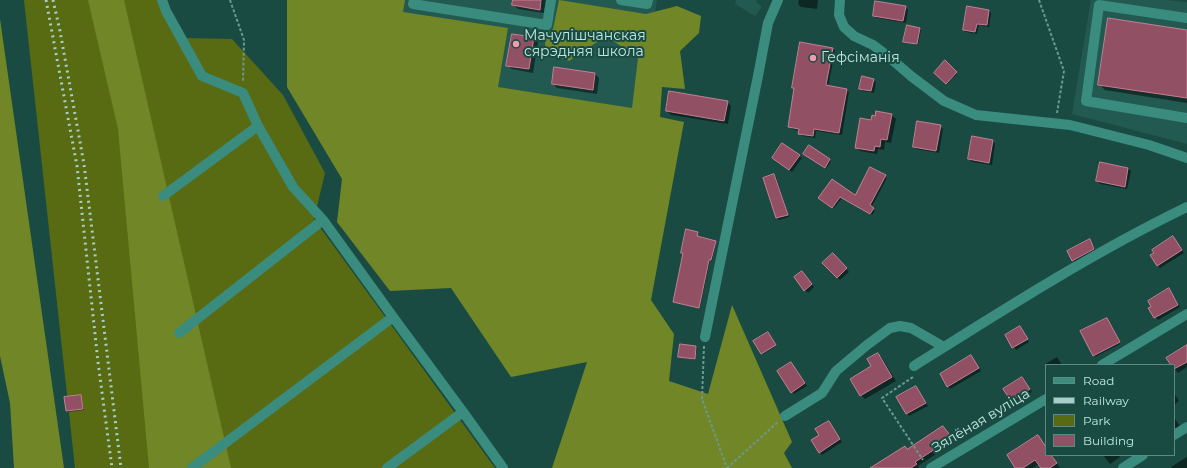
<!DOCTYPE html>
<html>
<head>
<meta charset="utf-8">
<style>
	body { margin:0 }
	#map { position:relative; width:1187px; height:468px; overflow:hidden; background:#1a4b43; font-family:Montserrat,sans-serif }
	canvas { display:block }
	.legend { position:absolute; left:1045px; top:364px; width:130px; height:92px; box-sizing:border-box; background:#1a4b43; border:1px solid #5c8a81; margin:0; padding:5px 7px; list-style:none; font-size:12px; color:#bfe8df }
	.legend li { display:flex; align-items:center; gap:8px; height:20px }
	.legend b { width:20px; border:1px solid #5c8a81 }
</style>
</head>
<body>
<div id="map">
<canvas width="1187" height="468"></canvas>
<ul class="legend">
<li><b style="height:5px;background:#3a8c7e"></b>Road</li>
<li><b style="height:5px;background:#a6d0c7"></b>Railway</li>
<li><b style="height:11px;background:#586a12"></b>Park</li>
<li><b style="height:11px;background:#915064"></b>Building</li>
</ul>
</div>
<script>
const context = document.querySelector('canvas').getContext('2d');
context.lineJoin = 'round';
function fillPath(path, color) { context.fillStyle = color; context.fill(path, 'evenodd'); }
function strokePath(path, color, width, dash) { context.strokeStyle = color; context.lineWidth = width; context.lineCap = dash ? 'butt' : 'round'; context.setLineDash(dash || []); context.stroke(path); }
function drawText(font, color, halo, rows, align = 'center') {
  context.font = font + ' Montserrat,sans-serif'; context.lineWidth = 4; context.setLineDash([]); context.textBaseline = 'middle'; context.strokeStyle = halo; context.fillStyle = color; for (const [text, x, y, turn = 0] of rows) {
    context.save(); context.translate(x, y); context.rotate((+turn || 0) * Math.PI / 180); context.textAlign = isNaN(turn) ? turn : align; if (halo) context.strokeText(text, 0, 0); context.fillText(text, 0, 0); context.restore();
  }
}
fillPath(new Path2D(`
	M 390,0 L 657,0 L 636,131 L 375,89 Z
	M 736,0 L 757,0 L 756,2 L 762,7 L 755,16 L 735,4 Z
	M 1091,0 L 1165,0 L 1187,2 L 1187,144 L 1072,114 Z`), '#225950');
fillPath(new Path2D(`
	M 24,0 L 165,0 L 183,38 L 232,39 L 283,95 L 325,173 L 314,219 L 495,468 L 75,468 Z`), '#586a12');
fillPath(new Path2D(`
	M 88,0 L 124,0 L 231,468 L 149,468 L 118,129 Z
	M 287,0 L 405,0 L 403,12 L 508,28 L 498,87 L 632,108 L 638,58 L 606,36 L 569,61 L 546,52 L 544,35 L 553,29 L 559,0 L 646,14 L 677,6 L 701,16 L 699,33 L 680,51 L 685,89 L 662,87 L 660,117 L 684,122 L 651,300 L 674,334 L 669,381 L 708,394 L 732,305 L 792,442 L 784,453 L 792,468 L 552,468 L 587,362 L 511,377 L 451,288 L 390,291 L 337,222 L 342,179 L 287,87 Z
	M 0,19 L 64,468 L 14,468 L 10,403 L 0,356 Z`), '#718626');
fillPath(new Path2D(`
	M 515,0 L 546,0 L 544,13 L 518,9 L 514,5 Z
	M 799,0 L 818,0 L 817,9 L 801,7 L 798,4 Z
	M 905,7 L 908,10 L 906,23 L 877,18 L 874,16 Z
	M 989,11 L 991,13 L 989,27 L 979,25 L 977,34 L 966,32 L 964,30 Z
	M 920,29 L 921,30 L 918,45 L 905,42 Z
	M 1187,31 L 1187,103 L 1105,90 L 1099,84 Z
	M 512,35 L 534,38 L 538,42 L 533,73 L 512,69 L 507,65 Z
	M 832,49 L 835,51 L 828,87 L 846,90 L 849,92 L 842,135 L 816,131 L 815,138 L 802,136 L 799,133 L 800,131 L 792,129 L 789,127 L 795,90 L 793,87 Z
	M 945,62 L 957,74 L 947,84 L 935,73 Z
	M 555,68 L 595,74 L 599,78 L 597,94 L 557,88 L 553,83 Z
	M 873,80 L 876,82 L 874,93 L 863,91 L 860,89 Z
	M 727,102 L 731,106 L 728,124 L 671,115 L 667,111 Z
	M 892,115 L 896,119 L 891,143 L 885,142 L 884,150 L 878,149 L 877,154 L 860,151 L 856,147 Z
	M 940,126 L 943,129 L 939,153 L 916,149 L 914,146 Z
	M 993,141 L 995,144 L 992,165 L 972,162 L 969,159 Z
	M 810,147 L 831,161 L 826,169 L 806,155 Z
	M 799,156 L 802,158 L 792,172 L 776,161 Z
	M 1100,163 L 1128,168 L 1131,171 L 1127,189 L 1100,184 L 1097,181 Z
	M 870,168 L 887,178 L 871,208 L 875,211 L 872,215 L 842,198 L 834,208 L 820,198 L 855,196 Z
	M 774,175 L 776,177 L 789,217 L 779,220 L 777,218 L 764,178 Z
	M 697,233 L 697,238 L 716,243 L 712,261 L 710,260 L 700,308 L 674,302 L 683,254 L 682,252 Z
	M 1175,240 L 1184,253 L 1160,268 L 1157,265 Z
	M 1090,241 L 1096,251 L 1075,263 L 1068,251 Z
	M 833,254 L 849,272 L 840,280 L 824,263 Z
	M 804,275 L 814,287 L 808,293 L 805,290 Z
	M 1171,292 L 1180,307 L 1158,320 L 1150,309 Z
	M 1107,319 L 1120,344 L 1095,357 L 1094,356 Z
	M 1022,330 L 1029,342 L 1016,350 L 1006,335 Z
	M 769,334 L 776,346 L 763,354 L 762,353 Z
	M 1187,346 L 1187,367 L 1178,373 L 1174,368 L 1174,365 L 1172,365 Z
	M 696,347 L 697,348 L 695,360 L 679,357 Z
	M 878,354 L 882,358 L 896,381 L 865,399 L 861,395 L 851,379 L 872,366 Z
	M 1057,357 L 1062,365 L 1046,365 L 1045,364 Z
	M 973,359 L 981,371 L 950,389 L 948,386 Z
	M 793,366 L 807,386 L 794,394 L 792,392 Z
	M 1022,378 L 1032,392 L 1015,403 L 1005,389 Z
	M 916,387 L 928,406 L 909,416 L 898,397 Z
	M 1174,393 L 1179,401 L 1174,405 Z
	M 81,396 L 84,410 L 68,412 L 67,410 Z
	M 1174,417 L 1181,428 L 1174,432 Z
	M 829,422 L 842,442 L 822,455 L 820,452 L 820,436 Z
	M 943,427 L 954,442 L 918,466 L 919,468 L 884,468 L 908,450 Z
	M 1038,436 L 1046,446 L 1046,455 L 1052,455 L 1060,468 L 1042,468 L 1039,464 L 1033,468 L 1017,468 Z
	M 1103,455 L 1119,455 L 1120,457 L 1110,464 Z
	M 1187,457 L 1187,468 L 1172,468 L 1171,467 Z`), '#0007');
const building = new Path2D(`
	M 513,0 L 541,0 L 540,10 L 512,5 Z
	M 875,1 L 906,6 L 903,21 L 873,16 Z
	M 967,6 L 989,10 L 987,25 L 977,24 L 975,32 L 963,30 Z
	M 1108,18 L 1187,30 L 1187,98 L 1098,85 Z
	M 907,25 L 920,28 L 917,44 L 903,42 Z
	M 512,34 L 534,37 L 529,69 L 506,66 Z
	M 800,42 L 833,48 L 826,85 L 847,89 L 839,133 L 814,129 L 813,136 L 798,134 L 799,129 L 788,127 L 794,88 L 792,88 Z
	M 945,60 L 957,72 L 946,84 L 934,73 Z
	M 554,67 L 595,73 L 593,90 L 552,84 Z
	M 862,76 L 874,79 L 871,91 L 859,89 Z
	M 669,91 L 728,101 L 724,121 L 666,111 Z
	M 876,111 L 892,114 L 887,140 L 881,139 L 880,147 L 875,146 L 874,151 L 855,148 L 860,118 L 871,120 L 872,115 L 875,116 Z
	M 917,121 L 941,125 L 936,151 L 913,147 Z
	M 972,136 L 993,140 L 989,163 L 968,159 Z
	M 782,143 L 800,155 L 789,170 L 772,158 Z
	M 809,145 L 830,159 L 825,168 L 803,154 Z
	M 1100,162 L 1128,168 L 1125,187 L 1096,181 Z
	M 870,167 L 886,175 L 870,205 L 874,208 L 870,214 L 840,197 L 832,208 L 818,198 L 832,179 L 855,195 Z
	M 774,174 L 788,215 L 776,218 L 763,178 Z
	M 686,229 L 698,232 L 697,236 L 716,241 L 711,260 L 709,260 L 699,308 L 673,302 L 683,253 L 681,253 Z
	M 1173,236 L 1182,250 L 1157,266 L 1150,255 L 1154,253 L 1152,250 Z
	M 1090,239 L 1094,249 L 1072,261 L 1067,251 Z
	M 833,253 L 847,268 L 837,278 L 822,263 Z
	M 802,271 L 812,284 L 804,291 L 794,277 Z
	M 1169,288 L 1178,305 L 1154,318 L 1148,308 L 1151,307 L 1148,301 Z
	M 1107,318 L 1120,342 L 1093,356 L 1080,331 Z
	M 1020,326 L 1028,339 L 1012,348 L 1005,335 Z
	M 768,332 L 776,345 L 761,354 L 753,341 Z
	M 680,344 L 696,346 L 695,359 L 678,357 Z
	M 1187,345 L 1187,362 L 1174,369 L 1174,365 L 1171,365 L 1166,358 Z
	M 878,353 L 892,377 L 860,396 L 850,379 L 871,366 L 867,359 Z
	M 971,355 L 979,368 L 947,387 L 940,374 Z
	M 791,362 L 805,383 L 791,393 L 777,371 Z
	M 1022,377 L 1030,389 L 1011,401 L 1003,389 Z
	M 916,386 L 926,403 L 906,414 L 896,397 Z
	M 81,395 L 83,409 L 66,411 L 64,397 Z
	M 829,421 L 840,439 L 819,453 L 811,440 L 819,435 L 815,429 Z
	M 943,426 L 952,438 L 915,462 L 917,464 L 911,468 L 870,468 L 905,446 L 907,449 Z
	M 1038,435 L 1046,447 L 1046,455 L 1051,455 L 1057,463 L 1050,468 L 1041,468 L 1035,460 L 1023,468 L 1015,468 L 1007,455 Z`);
fillPath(building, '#915064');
strokePath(building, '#c57f93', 1);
strokePath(new Path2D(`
	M 230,0 L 244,40 L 243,82
	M 1039,0 L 1064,71 L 1057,113
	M 704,346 L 702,399 L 727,468
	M 913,377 L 882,398 L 923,460
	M 727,468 L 778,422`), '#6b988f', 2, [3, 2]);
strokePath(new Path2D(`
	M 162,0 L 166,11 L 202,76 L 243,93 L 258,126
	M 414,0 L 413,4 L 547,25 L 551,0
	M 621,0 L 647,4 L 648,0
	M 840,0 L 839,15 L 844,27 L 854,36 L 873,45 L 889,57 L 911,76 L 944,101 L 976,115 L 1070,125 L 1149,145 L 1187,158
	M 1187,18 L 1099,5 L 1086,101 L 1187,118
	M 163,196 L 258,126 L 293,187 L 323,220
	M 179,333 L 323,220 L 393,317
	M 705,337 L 758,76 L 768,23 L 778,0
	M 1102,365 L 1187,314
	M 914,366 C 1003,310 1092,253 1187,207
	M 785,416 L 822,393 L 836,371 L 867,345 L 890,328 L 900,326 L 911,328 L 944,347
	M 1174,435 L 1187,427
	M 192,468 L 393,317 L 463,412
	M 387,468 L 463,412 L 503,468
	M 931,468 L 1046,399
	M 1123,468 L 1143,455`), '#3a8c7e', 10);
strokePath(new Path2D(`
	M 46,0 L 77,166 L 98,362 L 112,468
	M 53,0 L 60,31 L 84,164 L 121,468`), '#a6d0c7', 3, [2, 4]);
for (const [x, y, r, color] of [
	[516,44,4,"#f19ab3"],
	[813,58,4,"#f19ab3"]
]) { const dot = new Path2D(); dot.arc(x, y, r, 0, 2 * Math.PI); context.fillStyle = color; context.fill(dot); strokePath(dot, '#1a4b43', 1.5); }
drawText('14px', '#bfe8df', '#1a4b43', [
	["Мачулішчанская",524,36],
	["сярэдняя школа",524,52],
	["Гефсіманія",821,58]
], 'left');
drawText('14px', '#bfe8df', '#1a4b43', [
	["Зялёная вуліца",981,421,-31]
]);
</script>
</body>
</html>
